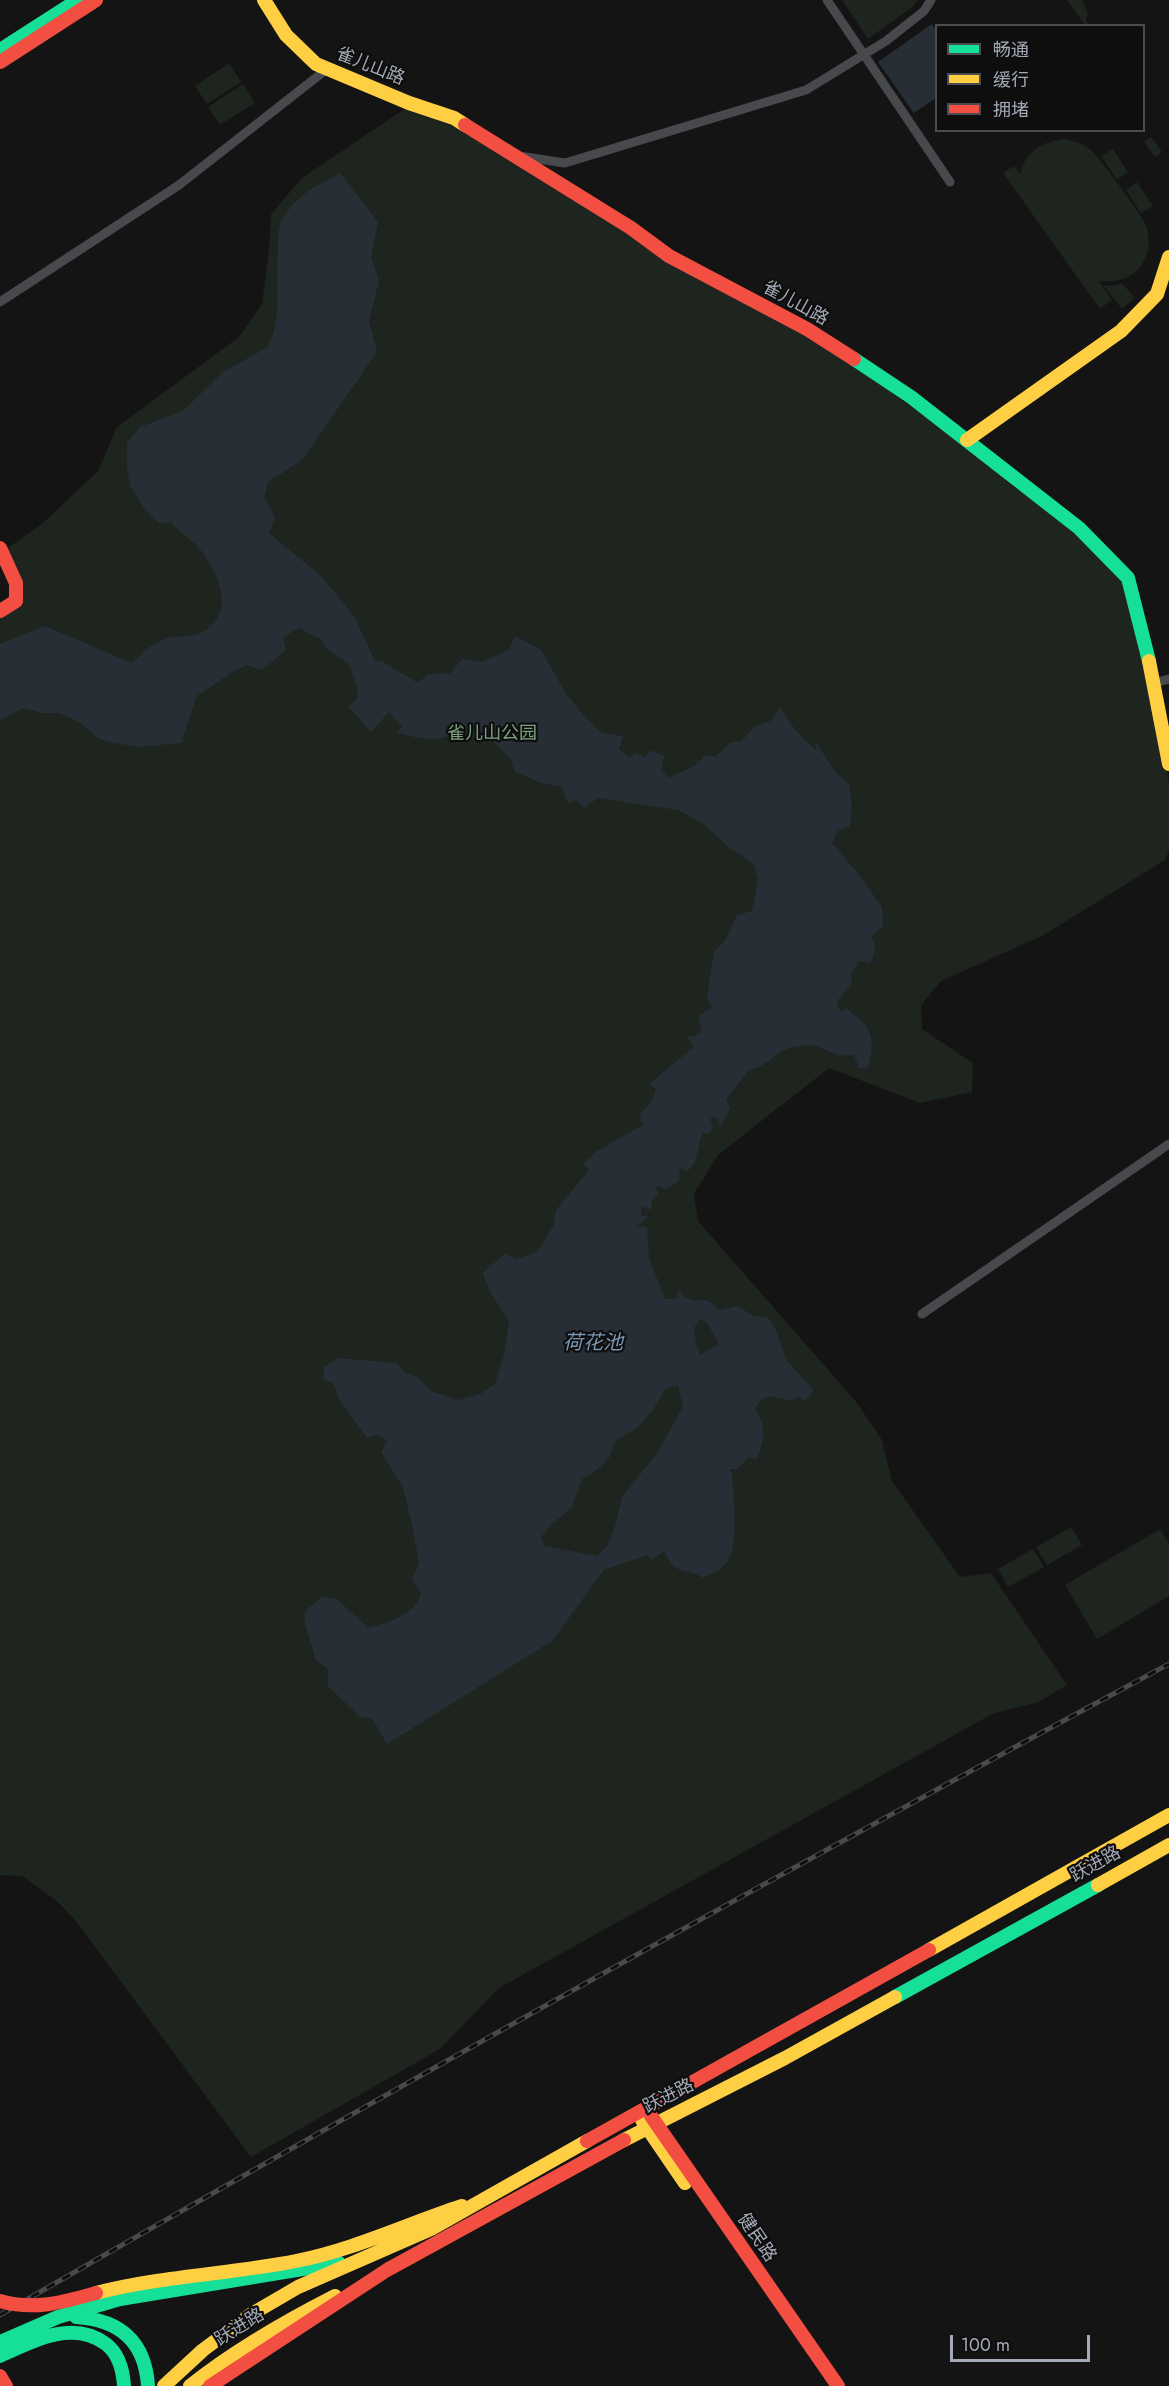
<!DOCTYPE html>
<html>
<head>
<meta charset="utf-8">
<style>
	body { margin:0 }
	#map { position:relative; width:1169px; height:2386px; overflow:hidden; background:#141414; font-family:Jost,"Noto Sans SC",sans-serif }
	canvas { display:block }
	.legend { position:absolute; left:935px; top:24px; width:210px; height:108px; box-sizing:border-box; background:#0e0e0f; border:2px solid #4a4c52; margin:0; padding:8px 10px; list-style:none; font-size:18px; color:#a4a9b6 }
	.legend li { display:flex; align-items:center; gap:12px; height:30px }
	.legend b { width:30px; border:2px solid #4a4c52 }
	.scale { position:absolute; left:950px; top:2335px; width:140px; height:27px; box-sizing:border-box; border:3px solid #a4a9b6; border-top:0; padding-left:8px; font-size:18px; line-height:21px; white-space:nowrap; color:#a4a9b6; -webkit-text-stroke:4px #0e0e0f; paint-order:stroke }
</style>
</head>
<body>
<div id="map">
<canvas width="1169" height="2386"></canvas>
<ul class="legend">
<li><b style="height:8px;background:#16e098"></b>畅通</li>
<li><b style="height:8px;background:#ffcf43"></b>缓行</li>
<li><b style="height:8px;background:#f24e42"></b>拥堵</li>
</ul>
<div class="scale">100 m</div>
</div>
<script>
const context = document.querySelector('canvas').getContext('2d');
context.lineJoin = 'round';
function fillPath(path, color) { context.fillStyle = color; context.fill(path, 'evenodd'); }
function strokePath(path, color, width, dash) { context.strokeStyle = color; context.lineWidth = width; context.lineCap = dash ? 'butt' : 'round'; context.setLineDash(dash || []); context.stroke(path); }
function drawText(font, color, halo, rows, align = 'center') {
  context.font = font + ' Jost,"Noto Sans SC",sans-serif'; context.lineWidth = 4.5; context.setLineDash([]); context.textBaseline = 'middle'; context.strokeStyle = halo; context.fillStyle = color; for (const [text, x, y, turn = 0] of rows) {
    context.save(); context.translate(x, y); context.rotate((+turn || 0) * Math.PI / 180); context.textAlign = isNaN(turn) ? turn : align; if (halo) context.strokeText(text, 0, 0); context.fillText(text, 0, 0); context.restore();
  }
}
fillPath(new Path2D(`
	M 842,0 L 917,0 L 914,6 L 868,39 Z
	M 1067,0 L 1082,0 L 1088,13 L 1086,20 L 1089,25 L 1085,25 Z
	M 229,63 L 241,82 L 207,104 L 195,86 Z
	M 243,84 L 255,103 L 220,125 L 208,107 Z
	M 409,106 L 453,124 L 806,332 L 960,441 L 1015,488 L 1076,531 L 1125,581 L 1151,684 L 1169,782 L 1169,850 L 1165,860 L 1042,936 L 941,981 L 921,1005 L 922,1029 L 973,1063 L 972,1092 L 920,1103 L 829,1068 L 718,1155 L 694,1194 L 698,1221 L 857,1403 L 882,1440 L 892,1481 L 960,1577 L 991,1573 L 1067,1685 L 1039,1702 L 994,1713 L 499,1988 L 440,2049 L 251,2157 L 75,1920 L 57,1901 L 22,1876 L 0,1875 L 0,611 L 16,600 L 2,552 L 42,524 L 98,471 L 117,427 L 239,337 L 262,304 L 269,250 L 271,214 L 302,178 Z
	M 1151,137 L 1162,152 L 1155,157 L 1144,142 Z
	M 1064,139 C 1075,141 1085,144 1093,152 C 1101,160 1145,219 1147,227 C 1155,262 1133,285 1099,281 L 1112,300 L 1100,309 L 1003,173 L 1014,166 L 1020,174 C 1026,151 1041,142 1064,139 Z
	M 1113,149 L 1128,172 L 1117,180 L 1101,156 Z
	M 1137,182 L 1153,206 L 1141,213 L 1126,190 Z
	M 1122,283 L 1135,298 L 1122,309 L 1103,285 L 1111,286 Z
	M 1071,1527 L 1082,1545 L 1047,1565 L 1036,1547 Z
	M 1160,1529 L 1169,1544 L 1169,1596 L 1097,1639 L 1065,1585 Z
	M 1033,1549 L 1044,1567 L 1008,1587 L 998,1569 Z`), '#1e241e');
fillPath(new Path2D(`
	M 932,24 L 936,31 L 936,98 L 914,113 L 878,62 Z
	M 340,173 L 378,222 L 371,257 L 379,281 L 369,321 L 377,352 L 302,460 L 268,482 L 264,498 L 275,517 L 269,533 L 321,576 L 354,616 L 375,661 L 383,662 L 418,683 L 428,674 L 451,673 L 462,659 L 481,662 L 509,650 L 515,636 L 541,650 L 565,692 L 583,715 L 602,733 L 623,736 L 619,749 L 629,758 L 636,753 L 645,757 L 650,750 L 664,756 L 661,770 L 669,778 C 682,770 694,770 704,756 L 716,756 L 731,742 L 741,742 L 754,727 L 772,720 L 780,707 C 790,724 801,738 816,750 L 815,741 L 836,773 L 849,784 L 852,805 L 850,826 L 838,831 L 832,843 L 856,871 L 882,907 L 883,926 L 871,936 C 876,946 876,953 870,963 L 859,961 L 851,974 L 852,984 L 837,1001 L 840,1012 L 846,1009 C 873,1027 876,1037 868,1068 L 859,1068 L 854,1055 C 832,1059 822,1044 809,1045 C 801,1046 789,1047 782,1051 C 771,1058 763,1068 750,1069 L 726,1099 L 730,1108 L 721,1126 L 715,1116 L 710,1119 L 713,1126 L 710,1133 L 702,1133 L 695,1162 L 687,1172 L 680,1167 L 679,1181 L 666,1189 L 656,1186 L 658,1195 L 652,1201 L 651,1210 L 641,1206 L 641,1215 L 649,1217 L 637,1226 L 647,1227 L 649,1258 L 665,1299 L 676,1299 L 678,1290 C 687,1301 693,1301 707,1300 L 720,1310 L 738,1306 L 753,1316 L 768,1318 L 775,1328 L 787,1361 L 813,1389 L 810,1396 L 803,1401 L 799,1396 L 793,1401 L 769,1396 L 760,1401 L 755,1408 C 767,1428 765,1439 756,1460 L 749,1457 L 737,1469 L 729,1469 L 732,1474 C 733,1495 739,1541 729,1559 C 723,1569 714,1573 703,1578 C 691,1569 680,1574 672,1564 C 669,1561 666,1555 664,1551 L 652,1560 L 647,1555 L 604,1570 L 552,1641 L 387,1744 L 372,1718 L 360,1717 L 328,1686 L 328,1669 L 316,1660 L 305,1624 L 305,1611 L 322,1597 L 337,1599 L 368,1628 C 389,1622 414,1616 421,1594 L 412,1579 L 419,1563 L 412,1525 L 403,1487 L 381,1452 L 387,1441 L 378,1434 L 367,1438 L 339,1399 L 333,1383 L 323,1379 L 324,1367 L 338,1358 L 396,1363 L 404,1372 L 417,1377 L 431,1391 L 459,1400 L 480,1394 L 495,1384 L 504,1355 L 509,1322 L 489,1290 L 483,1273 L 505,1253 L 516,1259 L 537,1252 L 554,1225 L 556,1210 L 589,1170 L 583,1163 L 597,1151 L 643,1125 L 639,1115 L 651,1102 L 656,1090 L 650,1083 L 694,1047 L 687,1037 L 696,1036 L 702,1031 L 698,1017 L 712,1006 L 707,997 L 714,952 L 726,939 L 737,915 L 752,911 L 758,879 L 754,864 L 727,846 L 704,824 L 678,810 L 598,798 L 584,808 L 576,799 L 568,804 L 562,787 L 541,783 L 514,771 L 511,759 L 488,736 L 473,737 L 462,731 C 440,742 419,740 396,732 L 402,727 L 389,712 L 371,732 L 349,707 L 358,697 L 357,686 L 348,663 L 328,650 L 320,639 L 299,628 L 283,637 L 286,650 L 262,670 L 247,665 L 231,673 L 197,696 L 181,743 L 138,747 L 109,742 L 98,738 L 80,723 L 60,713 L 42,713 L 23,708 L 0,720 L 0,644 L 45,626 L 132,663 C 141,654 152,643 165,639 C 178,635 194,638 206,630 C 235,610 219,576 203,553 C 194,540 180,534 171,522 L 159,523 L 144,508 L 130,486 L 127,467 L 127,443 L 140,427 L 183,411 L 223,372 L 268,347 L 274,331 L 277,313 L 278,235 L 281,220 L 293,204 L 309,190 ZM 700,1319 L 707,1323 L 719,1344 L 700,1355 L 696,1344 L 694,1328 ZM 678,1386 L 683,1406 L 658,1452 L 622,1497 L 615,1526 L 607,1546 L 597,1556 L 544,1546 L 541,1537 L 551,1525 L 572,1507 L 582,1479 L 597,1470 L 609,1458 L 615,1441 L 637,1428 L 653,1410 L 666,1388 Z`), '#272e36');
strokePath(new Path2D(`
	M 827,0 L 950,182
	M 519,156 L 565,163 L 806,90 L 886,41 L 924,11 L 931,0
	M 0,302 L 179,185 L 327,69
	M 1154,683 L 1169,679
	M 922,1314 L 1169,1144`), '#48494d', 9);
strokePath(new Path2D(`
	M 0,50 L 78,0
	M 854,359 L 911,397 L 1079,528 L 1128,578 L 1149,661
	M 895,1997 L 1098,1885
	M 76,2317 C 120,2320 145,2341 148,2386
	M 0,2342 L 58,2317 L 120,2299 L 339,2263
	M 0,2356 C 32,2341 73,2319 106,2344 C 119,2354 123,2370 124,2386`), '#16e098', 14);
strokePath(new Path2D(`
	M 264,0 L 286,35 L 316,64 L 409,103 L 454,118 L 465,125
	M 967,440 L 1121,331 L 1157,294 L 1169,257
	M 1149,661 L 1169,764
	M 1098,1885 L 1169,1845
	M 929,1950 L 1169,1815
	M 642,2120 L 685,2183
	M 624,2140 L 785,2058 L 895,1997
	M 96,2293 C 162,2276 230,2274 296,2261 C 353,2250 407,2224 462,2206
	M 164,2386 L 203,2350 L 250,2315 L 298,2287 L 433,2228 L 587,2141
	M 190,2386 C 235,2350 284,2322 335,2296`), '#ffcf43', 14);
strokePath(new Path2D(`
	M 0,62 L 96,0
	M 465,125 L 631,228 L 669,256 L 807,329 L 854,359
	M 0,548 L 16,583 L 16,601 L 0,611
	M 651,2116 L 838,2386
	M 587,2141 L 929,1950
	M 0,2376 L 6,2386
	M 210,2386 L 387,2270 L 624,2140`), '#f24e42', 14);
const rail = new Path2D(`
	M 0,2315 C 386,2093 776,1875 1169,1664`);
strokePath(rail, '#494a4d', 5);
strokePath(rail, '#0e0e0f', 3, [9]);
strokePath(new Path2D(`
	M 0,2301 C 33,2311 64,2302 96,2293`), '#f24e42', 14);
drawText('18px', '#a4a9b6', '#0e0e0f', [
	["雀儿山路",370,67,22],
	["雀儿山路",795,304,29],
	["跃进路",1096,1865,-29],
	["跃进路",669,2097,-27],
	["健民路",756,2238,56],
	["跃进路",240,2328,-32]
]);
drawText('18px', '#7aa17c', '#0e0e0f', [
	["雀儿山公园",492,735]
]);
drawText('italic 20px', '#7997b2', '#0e0e0f', [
	["荷花池",593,1344]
]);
</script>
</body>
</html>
